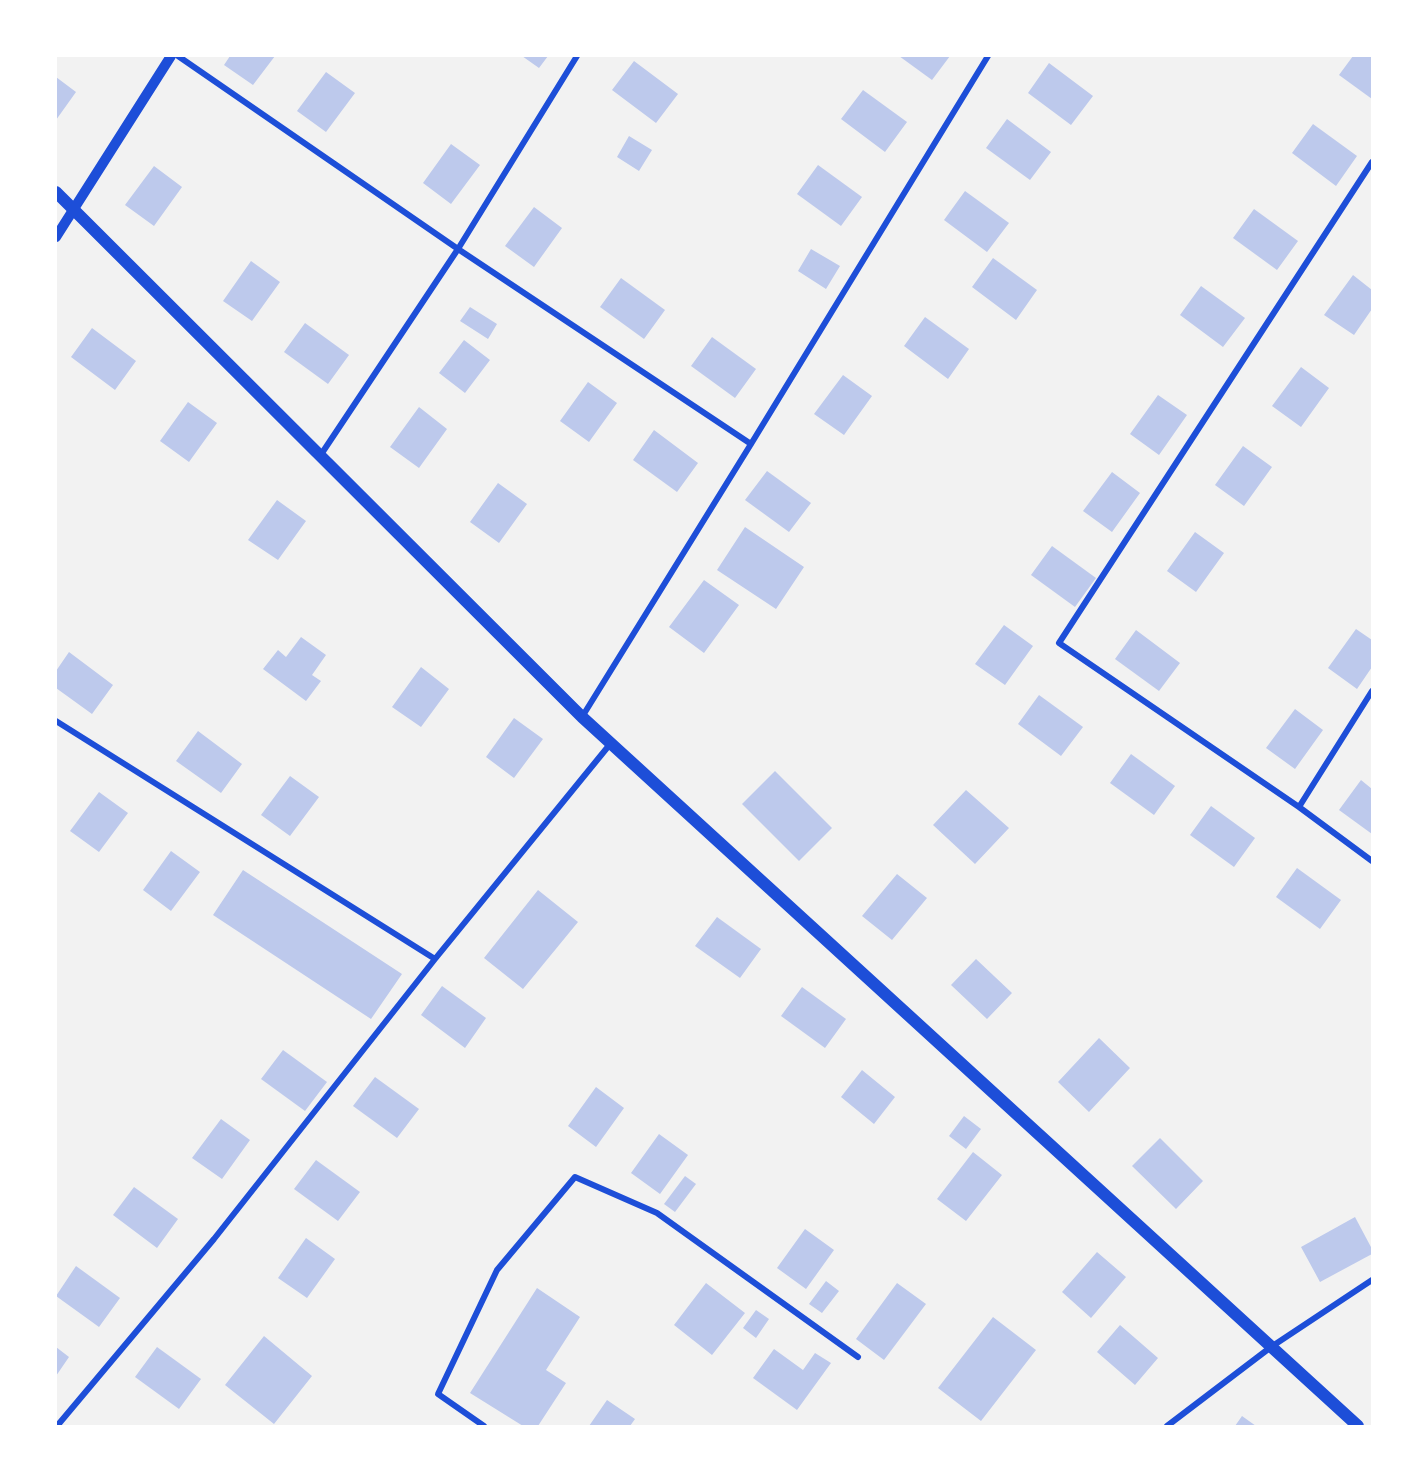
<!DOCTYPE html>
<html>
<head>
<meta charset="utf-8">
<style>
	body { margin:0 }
	#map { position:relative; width:1428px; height:1482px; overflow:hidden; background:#f2f2f2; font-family:Inter,sans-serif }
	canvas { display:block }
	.frame { position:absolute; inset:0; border:57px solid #fff; pointer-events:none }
</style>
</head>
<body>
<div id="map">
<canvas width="1428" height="1482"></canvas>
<div class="frame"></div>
</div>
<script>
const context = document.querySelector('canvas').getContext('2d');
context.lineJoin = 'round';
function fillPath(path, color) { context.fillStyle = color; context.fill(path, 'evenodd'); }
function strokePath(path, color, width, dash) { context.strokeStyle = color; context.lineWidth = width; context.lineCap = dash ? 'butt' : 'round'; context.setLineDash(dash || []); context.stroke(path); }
fillPath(new Path2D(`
	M 230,56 L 275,56 L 253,85 L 224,65 Z
	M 522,56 L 548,56 L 539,68 Z
	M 899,56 L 950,56 L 932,80 Z
	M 1353,56 L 1372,56 L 1372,99 L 1339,75 Z
	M 634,61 L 678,94 L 656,123 L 612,90 Z
	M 1049,63 L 1093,96 L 1071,125 L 1028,93 Z
	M 326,72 L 355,93 L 326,132 L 297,111 Z
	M 56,77 L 76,92 L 56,120 Z
	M 863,90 L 907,122 L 885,152 L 841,119 Z
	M 1007,119 L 1051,152 L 1030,180 L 986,148 Z
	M 1313,124 L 1357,156 L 1336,186 L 1292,153 Z
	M 629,136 L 652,150 L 639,171 L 617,157 Z
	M 451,144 L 480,165 L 451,204 L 423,183 Z
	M 818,165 L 862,197 L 841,226 L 797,194 Z
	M 154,166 L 182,187 L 154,226 L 125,205 Z
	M 965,191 L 1009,223 L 987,252 L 944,220 Z
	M 534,207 L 562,228 L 534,267 L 505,246 Z
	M 1254,209 L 1298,241 L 1277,270 L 1233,238 Z
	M 811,249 L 840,266 L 826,289 L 798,271 Z
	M 993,258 L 1037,290 L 1016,320 L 972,287 Z
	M 251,261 L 280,282 L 252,321 L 223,301 Z
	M 1353,275 L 1372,290 L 1372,309 L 1354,335 L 1324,315 Z
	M 621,278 L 665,310 L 644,339 L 600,307 Z
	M 1201,286 L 1245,318 L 1223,347 L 1180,315 Z
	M 470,307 L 497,324 L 488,339 L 460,321 Z
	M 925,317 L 969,349 L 948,379 L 904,346 Z
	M 305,323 L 349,355 L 328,384 L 284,352 Z
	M 92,328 L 136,361 L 115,390 L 71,357 Z
	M 712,337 L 756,369 L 735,398 L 691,366 Z
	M 464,340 L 490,360 L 465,393 L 439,373 Z
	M 1301,367 L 1329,388 L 1301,427 L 1272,406 Z
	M 843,375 L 872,396 L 844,435 L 814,414 Z
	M 588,382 L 617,403 L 589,442 L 560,421 Z
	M 1158,395 L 1187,415 L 1159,455 L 1130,434 Z
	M 188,402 L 217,423 L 189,462 L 160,441 Z
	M 419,407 L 447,429 L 419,468 L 390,447 Z
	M 654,430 L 698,463 L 677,492 L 633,460 Z
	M 1243,446 L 1272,467 L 1244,506 L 1215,485 Z
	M 767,471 L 811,503 L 789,532 L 745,500 Z
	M 1112,472 L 1140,493 L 1112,532 L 1083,511 Z
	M 498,483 L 527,504 L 499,543 L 470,522 Z
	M 277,500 L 306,521 L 278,560 L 248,540 Z
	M 745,527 L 804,567 L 776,609 L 717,570 Z
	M 1195,532 L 1224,553 L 1196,592 L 1167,571 Z
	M 1052,546 L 1096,578 L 1075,607 L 1031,575 Z
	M 704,580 L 739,605 L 704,653 L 669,627 Z
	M 1004,625 L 1033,646 L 1005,685 L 975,664 Z
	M 1356,629 L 1372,640 L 1372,667 L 1357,689 L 1328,668 Z
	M 1136,630 L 1180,663 L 1159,691 L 1115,659 Z
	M 301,637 L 326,655 L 312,675 L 321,681 L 306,701 L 263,669 L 278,650 L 286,657 Z
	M 69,652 L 113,685 L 92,714 L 56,688 L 56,671 Z
	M 421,667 L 449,689 L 421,727 L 392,707 Z
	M 1039,695 L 1083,727 L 1061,756 L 1018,724 Z
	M 1295,709 L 1323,730 L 1295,769 L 1266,748 Z
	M 514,718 L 543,739 L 514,778 L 486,757 Z
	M 198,731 L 242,764 L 221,793 L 176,761 Z
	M 1131,754 L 1175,786 L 1154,815 L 1110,783 Z
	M 775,771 L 832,828 L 799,861 L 742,804 Z
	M 290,776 L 319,797 L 290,836 L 261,815 Z
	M 1361,780 L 1372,789 L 1372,834 L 1339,810 Z
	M 966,790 L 1009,828 L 975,864 L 933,825 Z
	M 99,792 L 128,813 L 99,852 L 70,831 Z
	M 1211,806 L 1255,838 L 1234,867 L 1190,835 Z
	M 171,851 L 200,872 L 171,911 L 143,890 Z
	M 1297,868 L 1341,900 L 1320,929 L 1276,897 Z
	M 243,870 L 402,974 L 371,1019 L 213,915 Z
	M 897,874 L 927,898 L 892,940 L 862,916 Z
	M 538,890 L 578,922 L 523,989 L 484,958 Z
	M 717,917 L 761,949 L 740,978 L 695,946 Z
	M 976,959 L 1012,993 L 987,1019 L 951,985 Z
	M 442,986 L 486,1018 L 465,1048 L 421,1015 Z
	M 802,987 L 846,1019 L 825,1048 L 781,1016 Z
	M 1099,1038 L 1130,1068 L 1089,1112 L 1058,1082 Z
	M 283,1050 L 327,1082 L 305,1111 L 261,1079 Z
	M 862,1070 L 895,1097 L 874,1124 L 841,1097 Z
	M 375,1077 L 419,1109 L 397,1138 L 353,1106 Z
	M 596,1087 L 624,1108 L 596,1147 L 568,1126 Z
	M 964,1116 L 981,1129 L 966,1149 L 949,1136 Z
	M 221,1119 L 250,1140 L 222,1179 L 192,1158 Z
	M 659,1134 L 688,1155 L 660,1194 L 631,1173 Z
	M 1160,1138 L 1203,1181 L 1176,1209 L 1132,1166 Z
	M 973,1152 L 1002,1175 L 966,1221 L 937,1199 Z
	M 316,1160 L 360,1192 L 338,1221 L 294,1189 Z
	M 685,1176 L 696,1184 L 675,1212 L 664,1204 Z
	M 134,1187 L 178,1219 L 157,1248 L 113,1215 Z
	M 1355,1217 L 1372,1249 L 1372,1254 L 1320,1282 L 1301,1247 Z
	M 805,1229 L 834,1250 L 806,1289 L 777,1268 Z
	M 306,1238 L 335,1259 L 307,1298 L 278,1278 Z
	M 1097,1252 L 1126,1277 L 1091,1318 L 1062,1292 Z
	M 76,1266 L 120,1298 L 99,1327 L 56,1296 Z
	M 826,1281 L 839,1291 L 822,1313 L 809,1304 Z
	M 706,1283 L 745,1313 L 712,1355 L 674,1325 Z
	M 897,1283 L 926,1304 L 884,1360 L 856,1339 Z
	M 537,1288 L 580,1317 L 546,1370 L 566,1383 L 538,1426 L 523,1426 L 470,1393 Z
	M 756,1310 L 769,1319 L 756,1338 L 743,1328 Z
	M 993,1317 L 1036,1350 L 981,1421 L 938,1388 Z
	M 1120,1325 L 1158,1358 L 1135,1385 L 1097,1352 Z
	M 264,1336 L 312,1376 L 274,1424 L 225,1385 Z
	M 56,1347 L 69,1357 L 56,1376 Z
	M 157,1347 L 201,1379 L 179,1409 L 135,1377 Z
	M 774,1349 L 803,1370 L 815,1353 L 831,1363 L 797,1410 L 753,1378 Z
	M 607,1400 L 635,1419 L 630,1426 L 589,1426 Z
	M 1242,1416 L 1256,1426 L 1235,1426 Z`), '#bdc9ec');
strokePath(new Path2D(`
	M 178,56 L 458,249 L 751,444
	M 1372,162 L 1059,643 L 1299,807 L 1372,861
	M 320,456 L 458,249 L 577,56
	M 582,717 L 751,444 L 988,56
	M 56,721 L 435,959
	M 1299,807 L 1372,691
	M 57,1426 L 214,1239 L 435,959 L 611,743
	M 484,1426 L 438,1394 L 497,1270 L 575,1177 L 657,1213 L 858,1357
	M 1167,1426 L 1271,1347 L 1372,1280`), '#1d4ed8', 6);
strokePath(new Path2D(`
	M 56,237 L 171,56`), '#1d4ed8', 10);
strokePath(new Path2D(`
	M 56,192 L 582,717 L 1358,1426`), '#1d4ed8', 12);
</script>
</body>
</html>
